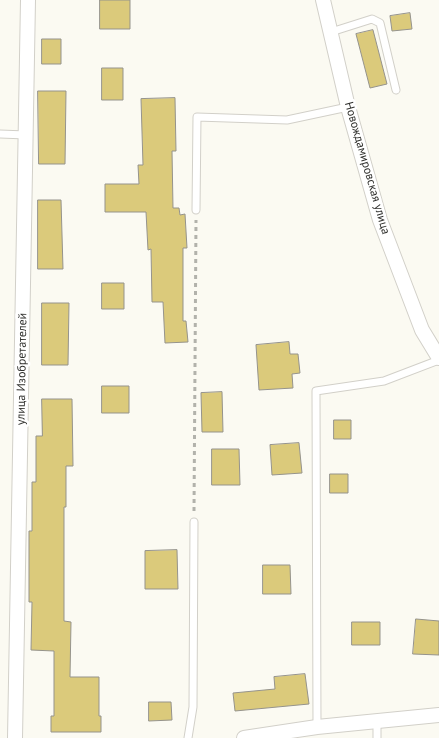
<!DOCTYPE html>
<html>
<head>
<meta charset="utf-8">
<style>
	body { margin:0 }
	canvas { display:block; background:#fbfaf2 }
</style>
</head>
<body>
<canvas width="439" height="738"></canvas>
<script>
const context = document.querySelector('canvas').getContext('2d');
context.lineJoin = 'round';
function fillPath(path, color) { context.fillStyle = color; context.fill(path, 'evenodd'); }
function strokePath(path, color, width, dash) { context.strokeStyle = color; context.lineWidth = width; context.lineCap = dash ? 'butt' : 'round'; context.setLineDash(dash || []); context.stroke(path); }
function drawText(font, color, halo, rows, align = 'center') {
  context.font = font + ' "PT Sans",sans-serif'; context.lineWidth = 5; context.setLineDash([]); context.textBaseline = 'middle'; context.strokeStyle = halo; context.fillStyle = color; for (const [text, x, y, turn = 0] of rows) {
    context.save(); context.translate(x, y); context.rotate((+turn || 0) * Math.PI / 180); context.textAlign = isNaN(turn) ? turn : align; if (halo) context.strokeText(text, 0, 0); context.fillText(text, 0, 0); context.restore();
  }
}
const building = new Path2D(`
	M 100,0 L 130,0 L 130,29 L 100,29 Z
	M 410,13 L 412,29 L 392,31 L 390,16 Z
	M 373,30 L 387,84 L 370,88 L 356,34 Z
	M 42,39 L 61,39 L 61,64 L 42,64 Z
	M 102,68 L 123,68 L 123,100 L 102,100 Z
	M 38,91 L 66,91 L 65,164 L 39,164 Z
	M 175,98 L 176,151 L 172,151 L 173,208 L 179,208 L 180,215 L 185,214 L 187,248 L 183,248 L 183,321 L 186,321 L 188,342 L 165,343 L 163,302 L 152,302 L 151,249 L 148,250 L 146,212 L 105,212 L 105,184 L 139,184 L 138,165 L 143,165 L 141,99 Z
	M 38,200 L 61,200 L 63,269 L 38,269 Z
	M 102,283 L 124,283 L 124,309 L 102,309 Z
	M 42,303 L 69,303 L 68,365 L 42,365 Z
	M 289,342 L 290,354 L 298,354 L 300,373 L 292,374 L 293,388 L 259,390 L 256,345 Z
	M 102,386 L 129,386 L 129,413 L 102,413 Z
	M 222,392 L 223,432 L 202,432 L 201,393 Z
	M 42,399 L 72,399 L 73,466 L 66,466 L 66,507 L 64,507 L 64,621 L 71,622 L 70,677 L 99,677 L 99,716 L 101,716 L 101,732 L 51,732 L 51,716 L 54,716 L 54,651 L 31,650 L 32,602 L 29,602 L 29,531 L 32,531 L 32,482 L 36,482 L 36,436 L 42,436 Z
	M 334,420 L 351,420 L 351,439 L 334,439 Z
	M 299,443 L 302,473 L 272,475 L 270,445 Z
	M 212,449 L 239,449 L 240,485 L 212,485 Z
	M 330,474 L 348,474 L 348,493 L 330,493 Z
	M 177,550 L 178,589 L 145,589 L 145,551 Z
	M 263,565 L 290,565 L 291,594 L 263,594 Z
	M 416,619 L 439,621 L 439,655 L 413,654 Z
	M 352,622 L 380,622 L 380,645 L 352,645 Z
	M 305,674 L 309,704 L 235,711 L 233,693 L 275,689 L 274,677 Z
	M 149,702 L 171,702 L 172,720 L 149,721 Z`);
fillPath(building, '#dbca7b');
strokePath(building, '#95938c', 1);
const service = new Path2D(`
	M 331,32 L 372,19 L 380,23 L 396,90
	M 0,134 L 26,135
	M 196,210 L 197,117 L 287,120 L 348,107
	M 377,721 L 377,738
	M 317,727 L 316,391 L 384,381 L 439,360
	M 188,738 L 193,707 L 194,522`);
const minor = new Path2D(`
	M 323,0 L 348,107 L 380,220 L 422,330 L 439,358
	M 15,738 L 28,0
	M 244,738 L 317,727 L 439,715`);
strokePath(service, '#d2d0c9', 9);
strokePath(minor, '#d2d0c9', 16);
strokePath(new Path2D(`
	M 194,511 L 196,220`), '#b2b2ab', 3, [4, 4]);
strokePath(service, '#fff', 7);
strokePath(minor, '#fff', 14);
drawText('12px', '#2f2f2c', '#fff', [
	["Новождамировская улица",367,168,74],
	["улица Изобретателей",22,369,-89]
]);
</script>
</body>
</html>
